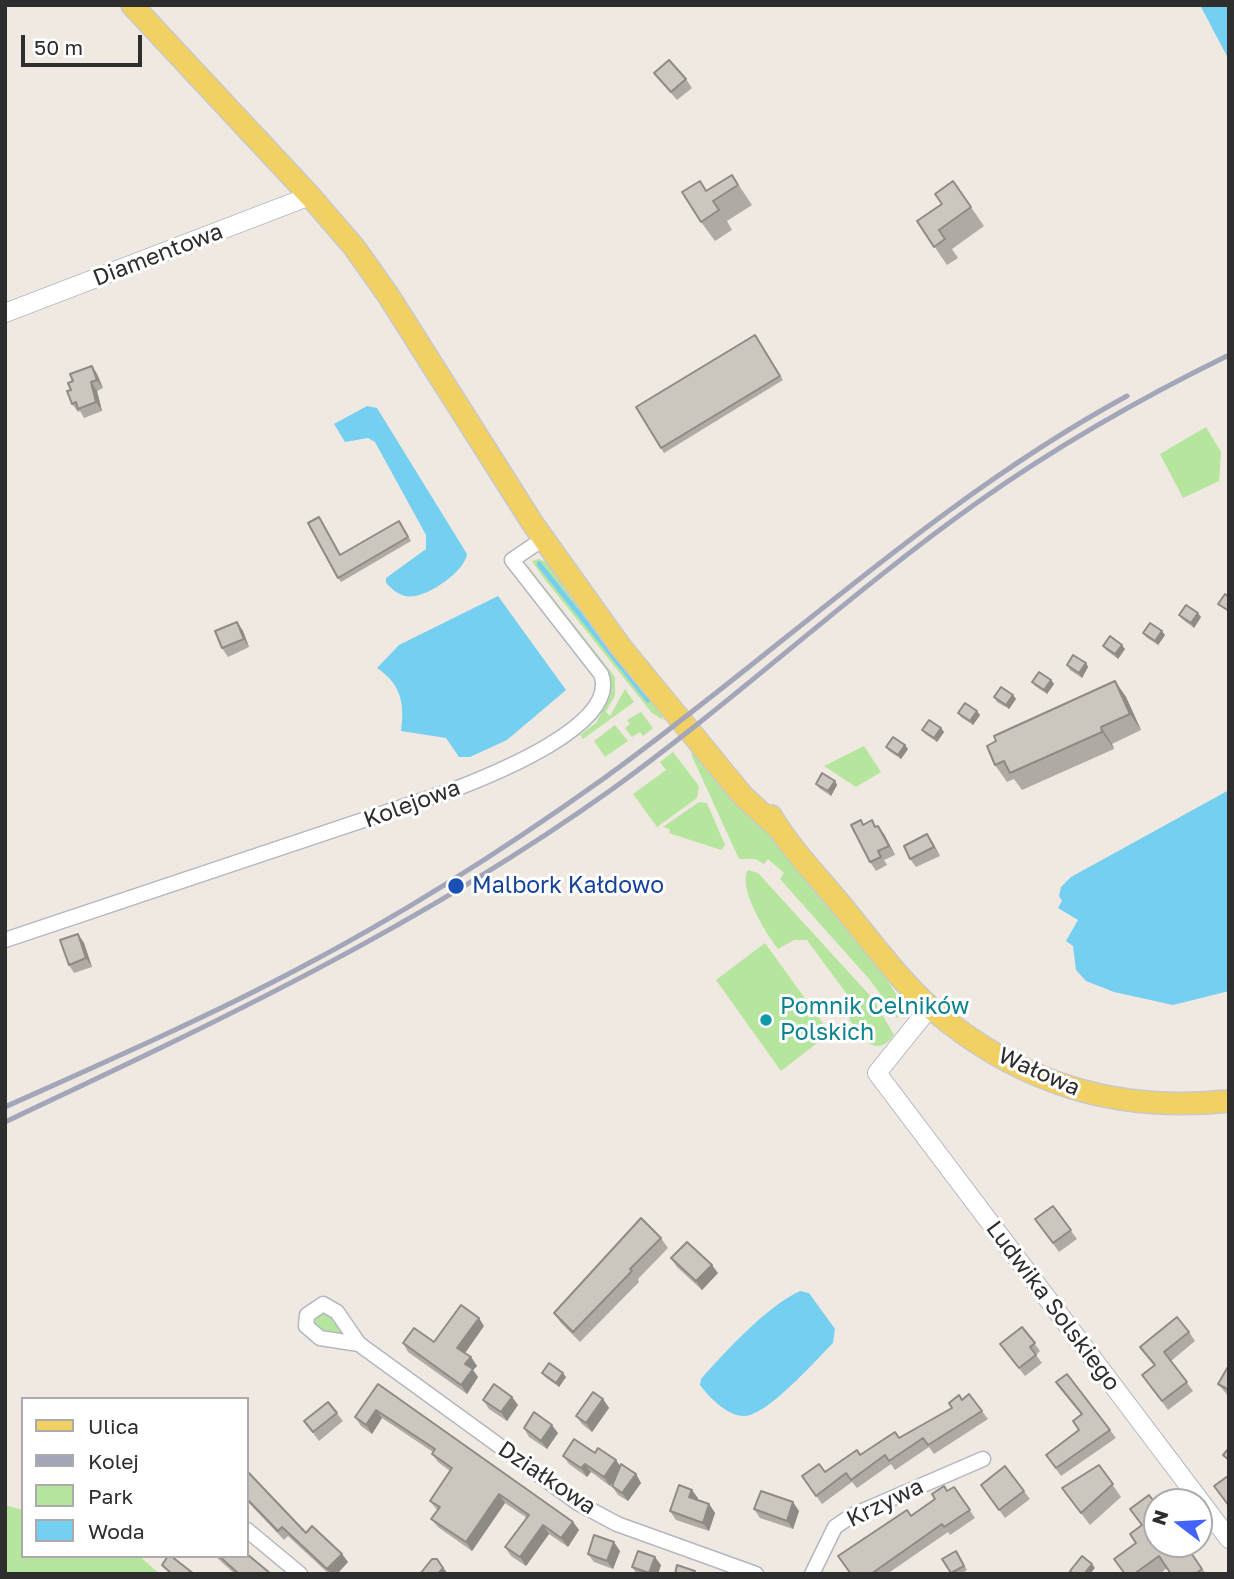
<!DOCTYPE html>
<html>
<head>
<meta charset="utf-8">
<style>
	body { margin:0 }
	#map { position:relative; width:1234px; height:1579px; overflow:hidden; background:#efe9e1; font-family:"Golos Text",sans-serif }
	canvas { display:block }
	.frame { position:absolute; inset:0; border:7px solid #2e2e2e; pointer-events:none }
	.legend { position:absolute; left:21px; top:1397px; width:228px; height:161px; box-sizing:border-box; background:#fff; border:2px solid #ababab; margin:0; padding:9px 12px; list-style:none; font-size:21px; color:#2e2e2e }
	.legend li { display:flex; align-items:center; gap:14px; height:35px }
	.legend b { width:35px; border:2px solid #ababab }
	.north { position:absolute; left:1143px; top:1488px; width:70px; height:70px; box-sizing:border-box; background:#fff; border:2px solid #ababab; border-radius:50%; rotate:287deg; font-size:19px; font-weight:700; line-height:28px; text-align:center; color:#2e2e2e }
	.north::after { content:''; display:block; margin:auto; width:24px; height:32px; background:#4264fb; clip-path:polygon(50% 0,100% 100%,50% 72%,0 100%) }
	.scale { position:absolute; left:21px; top:35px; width:121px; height:32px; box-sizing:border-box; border:4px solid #2e2e2e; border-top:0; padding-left:9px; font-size:21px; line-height:24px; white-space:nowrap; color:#2e2e2e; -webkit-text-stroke:5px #fff; paint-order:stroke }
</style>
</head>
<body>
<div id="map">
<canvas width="1234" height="1579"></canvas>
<div class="frame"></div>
<ul class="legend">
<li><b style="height:9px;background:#f2d163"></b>Ulica</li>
<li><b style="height:9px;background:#a3a6b8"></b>Kolej</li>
<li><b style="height:19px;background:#b6e59e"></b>Park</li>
<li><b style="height:19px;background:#75cff0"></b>Woda</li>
</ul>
<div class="north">N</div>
<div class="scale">50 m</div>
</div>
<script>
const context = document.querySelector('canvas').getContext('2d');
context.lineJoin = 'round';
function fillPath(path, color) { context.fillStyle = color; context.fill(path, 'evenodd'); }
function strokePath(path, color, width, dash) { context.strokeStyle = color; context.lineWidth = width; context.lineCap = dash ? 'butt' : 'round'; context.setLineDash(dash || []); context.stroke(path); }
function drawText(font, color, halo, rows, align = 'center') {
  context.font = font + ' "Golos Text",sans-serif'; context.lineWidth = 6; context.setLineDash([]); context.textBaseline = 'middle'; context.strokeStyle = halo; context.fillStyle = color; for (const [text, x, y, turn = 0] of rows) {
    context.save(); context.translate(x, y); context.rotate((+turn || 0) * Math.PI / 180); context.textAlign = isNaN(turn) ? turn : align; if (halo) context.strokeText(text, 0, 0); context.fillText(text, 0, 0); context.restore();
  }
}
fillPath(new Path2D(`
	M 1206,427 L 1221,452 L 1219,481 L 1183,498 L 1160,454 Z
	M 539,559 L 546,562 L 660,710 L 663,720 L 652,713 L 543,577 L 532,561 Z
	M 528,566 L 615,677 L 615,695 L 606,712 L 610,716 L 625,689 L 634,702 L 583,739 L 580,735 L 596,723 L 601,714 L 598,710 L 607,693 L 527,572 Z
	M 641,712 L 653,728 L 643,736 L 640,732 L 632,737 L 625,728 L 630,724 L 627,720 Z
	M 615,725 L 628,741 L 605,757 L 594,741 Z
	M 864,746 L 881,772 L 856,787 L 824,766 Z
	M 698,749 L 885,977 L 896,994 L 898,1019 L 870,980 L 780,879 L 784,873 L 768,859 L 764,864 L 755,859 L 739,859 L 691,754 Z
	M 673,752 L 699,786 L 697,798 L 657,827 L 633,794 L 666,770 L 660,762 Z
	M 699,802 L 707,803 L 725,845 L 721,850 L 669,833 L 670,829 L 663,827 Z
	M 748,870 L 758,873 L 874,1000 L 894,1035 C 875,1060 862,1037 849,1019 L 854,1004 L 807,940 L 794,940 L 778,949 C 767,935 737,887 748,870 Z
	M 765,943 L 830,1033 L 781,1071 L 716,980 Z
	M 319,1309 L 332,1314 L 345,1334 L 318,1332 L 313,1325 L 314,1313 Z
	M 5,1505 L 23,1510 L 23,1556 L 139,1556 L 160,1574 L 5,1574 Z`), '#b6e59e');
fillPath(new Path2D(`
	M 1200,5 L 1229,5 L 1229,60 Z
	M 367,406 L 377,408 L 467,554 C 465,572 423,601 405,596 C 397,594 391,588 386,583 L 386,578 L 426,549 L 426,535 L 375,442 L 368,438 L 345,442 L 334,424 Z
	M 498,596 L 566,690 L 507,740 L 470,757 L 459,757 L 446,738 L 401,731 C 405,704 401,684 377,668 L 399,645 Z
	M 1229,790 L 1229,991 L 1173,1005 L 1114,992 L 1086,981 L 1076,970 L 1073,946 L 1066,941 L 1078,920 L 1058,908 L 1062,901 L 1059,896 L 1061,887 L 1071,877 Z
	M 800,1291 L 809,1293 L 835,1329 L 833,1343 C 815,1361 767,1416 744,1416 C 727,1416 709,1397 700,1385 L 701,1379 C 726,1351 767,1306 800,1291 Z`), '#75cff0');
strokePath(new Path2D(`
	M 539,564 L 648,700`), '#75cff0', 5);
const minor = new Path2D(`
	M 5,940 L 453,790 C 489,776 621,725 601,674 L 512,560 L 543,539
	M 359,1344 L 320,1338 L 306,1326 L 307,1315 L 323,1304 L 337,1312 L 359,1344 L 578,1503 L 617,1524 L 756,1574
	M 247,1530 L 300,1574
	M 812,1574 L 835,1527 L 851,1516 L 983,1459`);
const tertiary = new Path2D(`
	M 5,313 L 310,196
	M 930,1007 L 877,1073 L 1229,1539`);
const primary = new Path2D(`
	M 132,5 L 310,196 L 354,247 L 388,295 L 533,524 L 620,646 L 743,796 L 778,828
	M 771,816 C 792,851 822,881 847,912 C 874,945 900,981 932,1009 C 1019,1083 1115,1113 1229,1101`);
strokePath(minor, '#b4b7c1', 17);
strokePath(tertiary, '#b4b7c1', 20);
strokePath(primary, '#c9c9c9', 24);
strokePath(minor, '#fff', 14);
strokePath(tertiary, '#fff', 18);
strokePath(primary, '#f2d163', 21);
strokePath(new Path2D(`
	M 5,1107 C 103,1063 201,1020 296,970 C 403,914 505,849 603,779 C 779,652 936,500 1127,396
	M 5,1122 C 217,1022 419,927 611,790 C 737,699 851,592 978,502 C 1057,446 1141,398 1229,355`), '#a3a6b8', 5);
fillPath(new Path2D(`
	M 654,73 L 686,79 L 692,88 L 677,100 Z
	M 732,175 L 752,205 L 727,221 L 732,230 L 715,241 L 701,222 L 707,191 Z
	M 953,181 L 984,226 L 952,249 L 958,258 L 947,265 L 917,221 L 942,204 Z
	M 755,335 L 783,380 L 664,453 L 636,407 Z
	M 92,366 L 97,374 L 103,388 L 97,391 L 102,411 L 84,418 L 80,411 L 78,412 L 72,404 L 71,390 L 73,381 Z
	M 319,517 L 340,555 L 402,525 L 411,541 L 341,582 L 338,578 Z
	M 1179,615 L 1201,617 L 1194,628 L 1182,619 Z
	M 237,622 L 243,631 L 249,647 L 228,657 L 222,648 Z
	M 1143,633 L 1165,635 L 1158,645 L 1146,637 Z
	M 1103,646 L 1125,649 L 1118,659 L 1106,650 Z
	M 1086,663 L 1088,667 L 1082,678 L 1070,670 L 1067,665 Z
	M 1051,680 L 1054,684 L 1047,694 L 1035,686 L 1032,682 Z
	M 1115,681 L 1126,697 L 1141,730 L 1112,744 L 1114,749 L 1022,790 L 1014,779 L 1007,782 L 995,765 Z
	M 1013,695 L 1016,699 L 1009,709 L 997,702 L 994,697 Z
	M 958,713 L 980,715 L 973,725 L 961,717 Z
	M 941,728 L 944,732 L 937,742 L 925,734 L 922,730 Z
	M 905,745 L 908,749 L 901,759 L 889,751 L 886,747 Z
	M 835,781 L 837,785 L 831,796 L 819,788 L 816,784 Z
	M 864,824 L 876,827 L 884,834 L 895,855 L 884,860 L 887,865 L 876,871 L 870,862 Z
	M 927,834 L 933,843 L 940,856 L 916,867 L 910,859 Z
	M 78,934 L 84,943 L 92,967 L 74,973 L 69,965 Z
	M 1053,1206 L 1077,1239 L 1059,1252 L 1035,1219 Z
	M 661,1238 L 668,1248 L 638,1279 L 639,1282 L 580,1342 L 561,1323 L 554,1313 Z
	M 671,1258 L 718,1273 L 702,1290 L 677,1267 Z
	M 484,1326 L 465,1353 L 471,1357 L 477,1366 L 473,1370 L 478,1377 L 467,1394 L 408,1352 L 403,1343 L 434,1342 Z
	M 1022,1327 L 1040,1351 L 1036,1355 L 1042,1363 L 1025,1376 L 1000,1344 Z
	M 1189,1332 L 1195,1341 L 1171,1361 L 1193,1391 L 1168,1410 L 1142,1375 L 1155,1366 L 1140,1347 Z
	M 1229,1365 L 1229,1397 L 1218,1384 Z
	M 542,1373 L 566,1377 L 559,1387 L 545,1377 Z
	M 1056,1382 L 1110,1430 L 1116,1438 L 1061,1476 L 1046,1455 L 1079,1430 L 1082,1415 Z
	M 378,1384 L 573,1522 L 579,1530 L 568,1547 L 549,1534 L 526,1566 L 511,1556 L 505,1547 L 527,1518 L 505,1503 L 472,1551 L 438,1527 L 431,1519 L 437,1510 L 430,1501 L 450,1471 L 438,1462 L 432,1454 L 433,1452 L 382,1418 L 372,1434 L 361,1426 L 355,1417 Z
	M 969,1394 L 988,1419 L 934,1454 L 929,1447 L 895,1470 L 891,1464 L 857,1488 L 852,1482 L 822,1504 L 802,1476 L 825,1472 L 899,1438 L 952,1408 Z
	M 512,1397 L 518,1405 L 507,1421 L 489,1409 L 483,1400 Z
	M 603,1399 L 609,1408 L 592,1432 L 582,1424 L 576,1416 Z
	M 328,1402 L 343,1421 L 319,1441 L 304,1421 Z
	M 524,1428 L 558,1433 L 547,1449 L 529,1437 Z
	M 595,1453 L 616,1460 L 620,1466 L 636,1474 L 641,1483 L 628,1501 L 618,1495 L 612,1486 L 616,1478 L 610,1486 L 591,1472 L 587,1477 L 569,1464 L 563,1456 Z
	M 1099,1465 L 1121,1497 L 1090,1525 L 1062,1488 Z
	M 1005,1466 L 1030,1499 L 1005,1518 L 981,1485 Z
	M 247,1471 L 306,1533 L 342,1554 L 348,1562 L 337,1574 L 329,1574 L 288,1536 L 284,1540 L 247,1501 Z
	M 954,1487 L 975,1518 L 950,1535 L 948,1532 L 887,1574 L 851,1574 L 911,1516 Z
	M 698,1498 L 697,1500 L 709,1504 L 715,1513 L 709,1531 L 676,1520 L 670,1511 Z
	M 754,1509 L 799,1511 L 793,1529 L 760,1518 Z
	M 1185,1544 L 1206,1574 L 1171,1574 L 1167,1568 L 1160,1574 L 1125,1574 L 1114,1559 Z
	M 620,1551 L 613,1569 L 594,1562 L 588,1554 Z
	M 959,1555 L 967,1570 L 961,1574 L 951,1574 Z
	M 215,1556 L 247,1556 L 271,1574 L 235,1574 Z
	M 661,1565 L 658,1574 L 637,1574 L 632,1567 Z`), '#afaba4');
fillPath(new Path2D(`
	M 92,366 L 97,374 L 103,388 L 97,380 Z
	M 91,382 L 97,391 L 102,411 L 96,402 Z
	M 1198,613 L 1201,617 L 1194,628 L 1191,623 Z
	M 237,622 L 243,631 L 249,647 L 244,639 Z
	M 1162,631 L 1165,635 L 1158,645 L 1155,641 Z
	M 1122,645 L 1125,649 L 1118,659 L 1115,654 Z
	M 1086,663 L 1088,667 L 1082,678 L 1079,673 Z
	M 1051,680 L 1054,684 L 1047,694 L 1044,690 Z
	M 1115,681 L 1126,697 L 1141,730 L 1130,714 Z
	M 1013,695 L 1016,699 L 1009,709 L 1006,705 Z
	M 977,711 L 980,715 L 973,725 L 970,721 Z
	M 1101,727 L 1112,744 L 1114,749 L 1102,732 Z
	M 941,728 L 944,732 L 937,742 L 934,738 Z
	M 905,745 L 908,749 L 901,759 L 898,755 Z
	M 835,781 L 837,785 L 831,796 L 828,791 Z
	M 878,826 L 884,834 L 895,855 L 889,846 Z
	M 927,834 L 933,843 L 940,856 L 934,847 Z
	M 78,934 L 84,943 L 92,967 L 86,958 Z
	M 712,1265 L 718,1273 L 702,1290 L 696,1281 Z
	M 479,1318 L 484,1326 L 463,1356 L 457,1348 Z
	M 471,1357 L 477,1366 L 473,1370 L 478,1377 L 467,1394 L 461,1385 L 465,1364 Z
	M 563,1373 L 566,1377 L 559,1387 L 556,1383 Z
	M 512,1397 L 518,1405 L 507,1421 L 501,1412 Z
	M 603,1399 L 609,1408 L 592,1432 L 586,1423 Z
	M 376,1410 L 382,1418 L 372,1434 L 366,1425 Z
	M 552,1425 L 558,1433 L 547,1449 L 541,1441 Z
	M 616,1460 L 622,1469 L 610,1486 L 604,1477 Z
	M 585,1464 L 591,1472 L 587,1477 L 581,1468 Z
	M 636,1474 L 641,1483 L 628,1501 L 622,1493 Z
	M 692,1490 L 698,1498 L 695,1506 L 689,1497 Z
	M 499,1494 L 505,1503 L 472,1551 L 466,1542 Z
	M 793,1502 L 799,1511 L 793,1529 L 787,1521 Z
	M 709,1504 L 715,1513 L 709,1531 L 703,1523 Z
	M 573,1522 L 579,1530 L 568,1547 L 561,1538 Z
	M 543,1525 L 549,1534 L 526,1566 L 520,1557 Z
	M 614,1542 L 620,1551 L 613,1569 L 607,1561 Z
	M 342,1554 L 348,1562 L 337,1574 L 331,1574 L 327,1569 Z
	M 655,1557 L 661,1565 L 658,1574 L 650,1574 L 649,1573 Z
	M 437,1559 L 448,1574 L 438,1574 Z
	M 1092,1564 L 1095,1568 L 1090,1574 L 1084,1574 Z`), '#8e8b86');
const building = new Path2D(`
	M 669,60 L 686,79 L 671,92 L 654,73 Z
	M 732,175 L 738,185 L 713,201 L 719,210 L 701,222 L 682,192 L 700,181 L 706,191 Z
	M 953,181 L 971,207 L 939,230 L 945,239 L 934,247 L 917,221 L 942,204 L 935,194 Z
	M 755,335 L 780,376 L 661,448 L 636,407 Z
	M 92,366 L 97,380 L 91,382 L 96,402 L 78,409 L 76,402 L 72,404 L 67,391 L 71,390 L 68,383 L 73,381 L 70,374 Z
	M 319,517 L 340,555 L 399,521 L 408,537 L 338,578 L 308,523 Z
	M 1225,594 L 1229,597 L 1229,611 L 1218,604 Z
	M 1186,605 L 1198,613 L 1191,623 L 1179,615 Z
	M 237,622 L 244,639 L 222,648 L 215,631 Z
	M 1150,623 L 1162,631 L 1155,641 L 1143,633 Z
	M 1110,636 L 1122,645 L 1115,654 L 1103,646 Z
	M 1073,655 L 1086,663 L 1079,673 L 1067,665 Z
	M 1039,672 L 1051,680 L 1044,690 L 1032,682 Z
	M 1115,681 L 1130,714 L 1101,727 L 1102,732 L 1010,773 L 1004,761 L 995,765 L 987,746 L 996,741 L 994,736 Z
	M 1001,687 L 1013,695 L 1006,705 L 994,697 Z
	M 965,703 L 977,711 L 970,721 L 958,713 Z
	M 929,720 L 941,728 L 934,738 L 922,730 Z
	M 893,737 L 905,745 L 898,755 L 886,747 Z
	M 822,773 L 835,781 L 828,791 L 816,784 Z
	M 861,820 L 863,825 L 872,820 L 875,827 L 878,826 L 889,846 L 878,851 L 881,857 L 870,862 L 851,825 Z
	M 927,834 L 934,847 L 910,859 L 904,846 Z
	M 78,934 L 86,958 L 69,965 L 60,940 Z
	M 1053,1206 L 1071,1230 L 1053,1243 L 1035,1219 Z
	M 641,1218 L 661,1238 L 630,1269 L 632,1271 L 573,1332 L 554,1313 Z
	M 687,1242 L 712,1265 L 696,1281 L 671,1258 Z
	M 461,1305 L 479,1318 L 457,1348 L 471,1357 L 465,1364 L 473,1369 L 461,1385 L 403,1343 L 414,1328 L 434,1342 Z
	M 1177,1317 L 1189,1332 L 1164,1352 L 1187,1382 L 1162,1401 L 1142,1375 L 1155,1365 L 1140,1347 Z
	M 1022,1327 L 1035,1343 L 1030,1347 L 1036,1355 L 1019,1368 L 1000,1344 Z
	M 549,1363 L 563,1373 L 556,1383 L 542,1373 Z
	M 1229,1365 L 1229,1390 L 1218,1384 Z
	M 1067,1374 L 1110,1430 L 1056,1468 L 1046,1455 L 1079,1430 L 1073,1421 L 1082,1414 L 1056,1382 Z
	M 378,1384 L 573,1522 L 561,1538 L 543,1525 L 520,1557 L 505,1547 L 529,1515 L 499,1494 L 466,1542 L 431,1519 L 440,1507 L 430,1501 L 452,1468 L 432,1454 L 435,1449 L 376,1410 L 366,1425 L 355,1417 Z
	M 494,1384 L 512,1397 L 501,1412 L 483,1400 Z
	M 593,1392 L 603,1399 L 586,1423 L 576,1416 Z
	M 969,1394 L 982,1411 L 928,1445 L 923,1438 L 889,1461 L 885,1455 L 851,1480 L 846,1473 L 816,1496 L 802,1476 L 819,1464 L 825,1472 L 857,1450 L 860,1455 L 895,1432 L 899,1438 L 952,1408 L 949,1403 L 959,1395 L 962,1400 Z
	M 328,1402 L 337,1413 L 313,1432 L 304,1421 Z
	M 534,1412 L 552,1425 L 541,1441 L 524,1428 Z
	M 574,1439 L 595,1453 L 598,1448 L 616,1460 L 604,1477 L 585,1464 L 581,1468 L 563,1456 Z
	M 1229,1448 L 1229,1460 L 1223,1455 Z
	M 621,1464 L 636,1474 L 622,1493 L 612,1486 Z
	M 1099,1465 L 1113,1484 L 1081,1513 L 1062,1488 Z
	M 1005,1466 L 1024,1491 L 999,1510 L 981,1485 Z
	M 247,1471 L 306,1533 L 312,1526 L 342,1554 L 327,1569 L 282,1527 L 278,1531 L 247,1499 Z
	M 1228,1476 L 1229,1476 L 1229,1506 L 1214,1486 Z
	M 679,1485 L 692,1490 L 689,1497 L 709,1504 L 703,1523 L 670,1511 Z
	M 944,1486 L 947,1491 L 954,1487 L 970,1510 L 944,1527 L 942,1524 L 871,1574 L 851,1574 L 838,1556 L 907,1510 L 911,1516 L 935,1499 L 932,1494 Z
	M 761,1491 L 793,1502 L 787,1521 L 754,1509 Z
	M 1149,1495 L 1157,1505 L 1157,1544 L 1185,1544 L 1202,1569 L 1195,1574 L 1171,1574 L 1159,1556 L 1134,1574 L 1125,1574 L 1114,1559 L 1136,1543 L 1130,1534 L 1142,1525 L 1130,1509 Z
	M 594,1535 L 614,1542 L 607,1561 L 588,1554 Z
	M 638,1551 L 655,1557 L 649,1573 L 632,1567 Z
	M 956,1551 L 964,1566 L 951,1573 L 942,1559 Z
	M 247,1554 L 271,1574 L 239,1574 L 219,1556 L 247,1556 Z
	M 168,1556 L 171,1556 L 194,1574 L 172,1574 L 162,1565 Z
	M 1082,1556 L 1092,1564 L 1084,1574 L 1073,1574 L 1070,1571 Z
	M 432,1559 L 437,1559 L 443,1568 L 438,1574 L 420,1574 Z
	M 677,1565 L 695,1571 L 694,1574 L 675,1574 Z`);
fillPath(building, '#cbc7bf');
strokePath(building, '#8e8b86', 2);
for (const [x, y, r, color] of [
	[456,886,9,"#1a4fb4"],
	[766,1020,7,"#0f9aa8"]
]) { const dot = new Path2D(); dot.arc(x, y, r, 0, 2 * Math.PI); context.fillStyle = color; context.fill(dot); strokePath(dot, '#fff', 2.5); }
drawText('23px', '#2e2e2e', '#fff', [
	["Diamentowa",158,255,-21],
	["Kolejowa",412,804,-20],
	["Wałowa",1039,1072,24],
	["Ludwika Solskiego",1053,1306,53],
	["Działkowa",547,1478,34],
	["Krzywa",885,1503,-26]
]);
drawText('23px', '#164399', '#fff', [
	["Malbork Kałdowo",472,886]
], 'left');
drawText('23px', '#0d838f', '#fff', [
	["Pomnik Celników",780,1007],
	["Polskich",780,1033]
], 'left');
</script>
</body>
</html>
